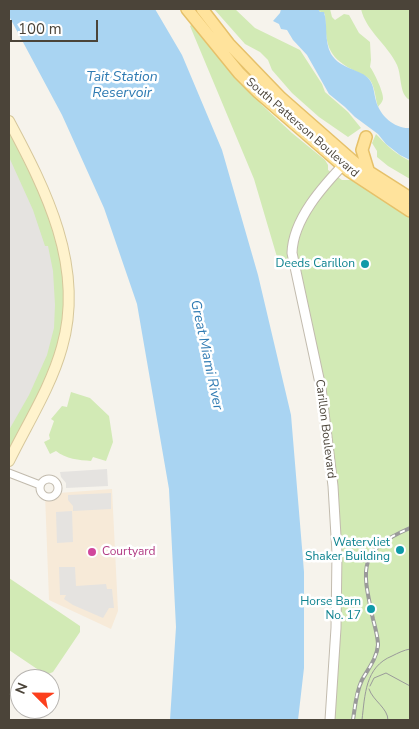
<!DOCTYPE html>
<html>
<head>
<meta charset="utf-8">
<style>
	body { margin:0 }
	#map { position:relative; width:419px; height:729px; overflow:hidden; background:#f6f3ec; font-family:"Nunito Sans",sans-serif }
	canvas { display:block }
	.frame { position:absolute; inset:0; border:10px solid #4b4439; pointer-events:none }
	.north { position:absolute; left:10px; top:669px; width:50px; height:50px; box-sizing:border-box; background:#fff; border:1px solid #b7b4b0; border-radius:50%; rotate:293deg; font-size:14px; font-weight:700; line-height:20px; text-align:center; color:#4b4439 }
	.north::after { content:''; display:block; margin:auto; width:18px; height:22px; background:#fc3f1d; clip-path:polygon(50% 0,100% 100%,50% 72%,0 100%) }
	.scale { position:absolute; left:10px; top:20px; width:88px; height:22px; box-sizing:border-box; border:2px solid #4b4439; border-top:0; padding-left:6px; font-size:15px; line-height:18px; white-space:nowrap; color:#4b4439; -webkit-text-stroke:4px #fff; paint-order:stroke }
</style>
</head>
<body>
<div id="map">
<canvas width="419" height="729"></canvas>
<div class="frame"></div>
<div class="north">N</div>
<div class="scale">100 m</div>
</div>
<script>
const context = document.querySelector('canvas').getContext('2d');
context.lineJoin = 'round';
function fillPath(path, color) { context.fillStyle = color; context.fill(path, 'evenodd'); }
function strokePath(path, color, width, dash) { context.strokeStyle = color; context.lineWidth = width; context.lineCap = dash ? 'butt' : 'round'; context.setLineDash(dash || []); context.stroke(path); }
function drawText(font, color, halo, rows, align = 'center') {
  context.font = font + ' "Nunito Sans",sans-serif'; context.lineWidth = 5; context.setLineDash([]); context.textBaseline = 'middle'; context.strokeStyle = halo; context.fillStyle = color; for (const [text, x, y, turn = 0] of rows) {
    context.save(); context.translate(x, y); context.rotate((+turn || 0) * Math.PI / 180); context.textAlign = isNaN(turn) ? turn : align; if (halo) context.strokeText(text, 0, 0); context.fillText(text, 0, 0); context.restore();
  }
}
fillPath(new Path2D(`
	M 112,489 L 118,611 L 111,629 L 49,600 L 45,494 Z`), '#f7ead8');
fillPath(new Path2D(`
	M 214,9 L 235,9 L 255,28 L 300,50 L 322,84 L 325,92 L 348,112 L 361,128 L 348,137 L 319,117 L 292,93 L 272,70 L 268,60 L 260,52 L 245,44 Z
	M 318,9 L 330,9 L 332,17 L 335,20 L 344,14 L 349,15 L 359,33 L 370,42 L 371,60 L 370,67 C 374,72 384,93 383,99 C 382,103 380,104 378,107 C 375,98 375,87 370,80 C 366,75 358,73 353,70 C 326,56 326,43 325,14 L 319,11 Z
	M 361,9 L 410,9 L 410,100 C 399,95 402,76 397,65 C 388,45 366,31 361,9 Z
	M 195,22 L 262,105 L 292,133 L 325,160 L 328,165 L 328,170 L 342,180 L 352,180 L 410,218 L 410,720 L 330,720 L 336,628 L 329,452 L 293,264 L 277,257 L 254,179 L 190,26 Z
	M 9,121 L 64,252 L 63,347 L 9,461 Z
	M 376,134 C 386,145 397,155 410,161 L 410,179 L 388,166 L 377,157 L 377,151 L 372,143 Z
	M 71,392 L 90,398 L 109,416 L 113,442 L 106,461 L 93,457 L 91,461 C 79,460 66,459 56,451 L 50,454 L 44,442 L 50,439 L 49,435 L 54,421 L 51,419 L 62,406 L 67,407 Z
	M 9,578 L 80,626 L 80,632 L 53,672 L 46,675 L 9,650 Z`), '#d2eab5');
fillPath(new Path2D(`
	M 9,157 L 33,210 L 45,246 L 48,246 L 53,271 L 55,305 L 54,328 L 47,355 L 29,395 L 9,430 Z
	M 107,469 L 108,486 L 66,488 L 66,483 L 61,477 L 60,472 Z
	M 111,493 L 111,509 L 73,511 L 73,506 L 68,500 L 68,495 Z
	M 72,511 L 73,542 L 57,543 L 56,512 Z
	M 59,567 L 75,567 L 76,586 L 106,584 L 107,589 L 112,589 L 114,608 L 109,608 L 103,618 L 73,605 L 64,599 L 66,595 L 60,595 Z`), '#e5e3e0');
fillPath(new Path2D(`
	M 9,9 L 155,9 L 182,55 L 222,150 L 258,275 L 291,415 L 304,572 L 304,668 L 298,720 L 170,720 L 176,627 L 169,489 L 137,304 L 104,208 L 62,115 L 9,16 Z
	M 281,9 L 318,9 L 320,12 L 324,12 C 328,25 324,41 331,54 C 341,70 361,69 369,79 C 374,85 374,94 376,101 C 380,116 395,129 410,128 L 410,160 L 400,155 L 386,144 L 378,134 L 355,117 L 345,107 L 329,94 L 307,55 L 293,40 L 287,30 L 281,29 L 279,24 L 273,21 L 280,13 Z`), '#a9d4f2');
const minor = new Path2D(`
	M 9,473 L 40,485
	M40 488a9 9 0 1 1 18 0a9 9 0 1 1-18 0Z`);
const tertiary = new Path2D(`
	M 330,720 L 336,628 L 337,553 L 333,486 L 321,388 L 292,253 C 293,219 323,186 346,162`);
const secondary = new Path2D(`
	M 9,121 C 46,190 85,267 62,347 C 51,387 27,424 9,461`);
const primary = new Path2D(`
	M 187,9 L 239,73 L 258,92 L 349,171 L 410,211
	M 202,9 L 229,44 L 281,98 L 355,163 L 410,198
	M 366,137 L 362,150 L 369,173`);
strokePath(minor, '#c2bbae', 9);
strokePath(tertiary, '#c2bbae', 11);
strokePath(secondary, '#d6c79b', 12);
strokePath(primary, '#e6c16a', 14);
strokePath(minor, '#fff', 7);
strokePath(tertiary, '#fff', 9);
strokePath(secondary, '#fff3cd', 10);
strokePath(primary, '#ffe39c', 11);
strokePath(new Path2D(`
	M 370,686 L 374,678 L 386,673 L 410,686
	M 369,689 C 373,701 388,708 388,720
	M 362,720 C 365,695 365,667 392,656 C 398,653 404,650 410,649`), '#9a9a9a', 1);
const rail = new Path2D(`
	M 353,720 C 355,707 356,692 362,680 C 368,669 377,658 378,645 C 378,637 375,627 373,619 C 362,568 357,551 410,528`);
strokePath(rail, '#9a9a9a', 4);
strokePath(rail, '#fff', 2, [5.5]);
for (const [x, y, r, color] of [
	[365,264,5,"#0f9aa8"],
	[400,550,5,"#0f9aa8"],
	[92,552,5,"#d1479c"],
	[371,609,5,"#0f9aa8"]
]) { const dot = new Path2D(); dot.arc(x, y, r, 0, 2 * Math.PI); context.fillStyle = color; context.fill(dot); strokePath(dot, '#fff', 2); }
drawText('12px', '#4b4439', '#fff', [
	["South Patterson Boulevard",302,128,41],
	["Carillon Boulevard",325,429,83]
]);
drawText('12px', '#0d838f', '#fff', [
	["Deeds Carillon",355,264],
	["Watervliet",390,543],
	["Shaker Building",390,557],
	["Horse Barn",361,602],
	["No. 17",361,616]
], 'right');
drawText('12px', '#b23c85', '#fff', [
	["Courtyard",102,552]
], 'left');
drawText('italic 14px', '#2e7ab2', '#fff', [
	["Tait Station",122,78],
	["Reservoir",122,94],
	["Great Miami River",206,355,78]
]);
</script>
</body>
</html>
